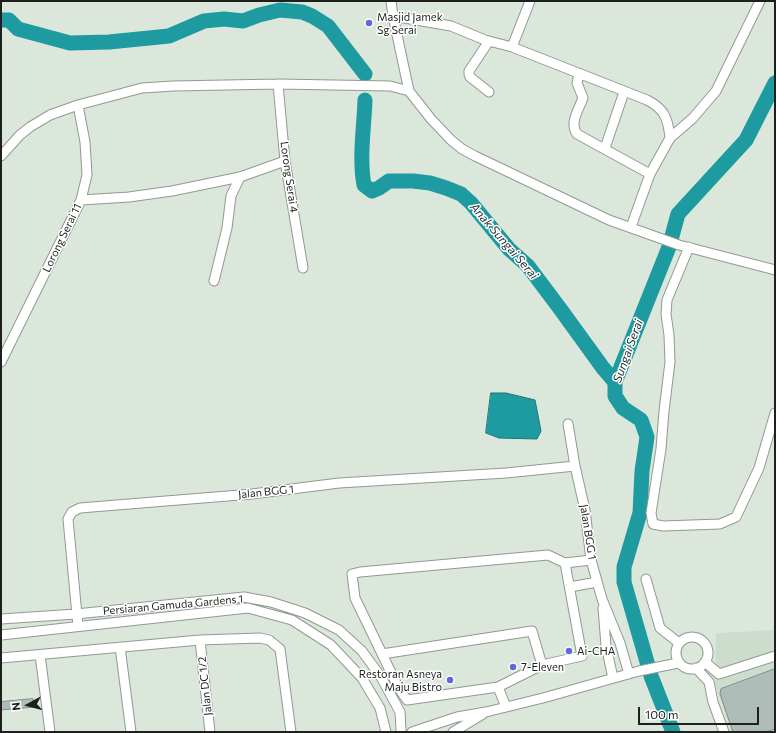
<!DOCTYPE html>
<html>
<head>
<meta charset="utf-8">
<style>
	body { margin:0 }
	#map { position:relative; width:776px; height:733px; overflow:hidden; background:#dce7dc; font-family:Commissioner,sans-serif }
	canvas { display:block }
	.frame { position:absolute; inset:0; border:2px solid #1d201d; pointer-events:none }
	.north { position:absolute; left:8px; top:685px; width:40px; height:40px; -webkit-text-stroke:3px #fff; paint-order:stroke; rotate:263deg; font-size:11px; font-weight:700; line-height:16px; text-align:center; color:#1d201d }
	.north::after { content:''; display:block; margin:auto; width:14px; height:18px; background:#1d201d; clip-path:polygon(50% 0,100% 100%,50% 72%,0 100%) }
	.scale { position:absolute; left:638px; top:707px; width:121px; height:18px; box-sizing:border-box; border:2px solid #1d201d; border-top:0; padding-left:5px; font-size:12px; line-height:14px; white-space:nowrap; color:#1d201d; -webkit-text-stroke:3px #fff; paint-order:stroke }
</style>
</head>
<body>
<div id="map">
<canvas width="776" height="733"></canvas>
<div class="frame"></div>
<div class="north">N</div>
<div class="scale">100 m</div>
</div>
<script>
const context = document.querySelector('canvas').getContext('2d');
context.lineJoin = 'round';
function fillPath(path, color) { context.fillStyle = color; context.fill(path, 'evenodd'); }
function strokePath(path, color, width, dash) { context.strokeStyle = color; context.lineWidth = width; context.lineCap = dash ? 'butt' : 'round'; context.setLineDash(dash || []); context.stroke(path); }
function drawText(font, color, halo, rows, align = 'center') {
  context.font = font + ' Commissioner,sans-serif'; context.lineWidth = 3; context.setLineDash([]); context.textBaseline = 'middle'; context.strokeStyle = halo; context.fillStyle = color; for (const [text, x, y, turn = 0] of rows) {
    context.save(); context.translate(x, y); context.rotate((+turn || 0) * Math.PI / 180); context.textAlign = isNaN(turn) ? turn : align; if (halo) context.strokeText(text, 0, 0); context.fillText(text, 0, 0); context.restore();
  }
}
fillPath(new Path2D(`
	M 775,630 L 775,732 L 731,732 L 715,684 L 716,633 Z`), '#cdddcd');
const water = new Path2D(`
	M 491,393 L 506,393 L 535,400 L 541,431 L 537,439 L 499,438 L 486,433 Z`);
fillPath(water, '#1d9ba0');
strokePath(water, '#1d7679', 1);
strokePath(new Path2D(`
	M 1,20 L 9,20 L 18,29 L 70,43 L 109,42 L 169,36 L 204,21 L 224,19 L 243,21 L 259,15 L 280,10 L 302,12 L 312,16 L 328,26 L 365,74
	M 365,100 C 364,128 359,158 364,185 L 372,191 L 379,188 L 389,181 L 413,181 L 430,183 L 446,188 L 461,194 L 471,203 L 509,249 L 528,266 L 561,310 L 603,368 L 615,382
	M 673,732 L 651,676 L 624,582 L 624,567 L 640,513 L 642,471 L 647,437 L 641,420 L 623,408 L 615,396 L 615,382 L 669,247 L 678,214 L 746,140 L 775,83`), '#1d9ba0', 15);
const building = new Path2D(`
	M 775,669 L 775,729 L 766,732 L 733,732 L 720,694 L 721,689 Z
	M 33,699 L 34,707 L 1,710 L 1,702 Z`);
fillPath(building, '#aebdb8');
strokePath(building, '#808e89', 1);
const minor = new Path2D(`
	M 391,1 L 393,16 L 409,91
	M 393,16 L 451,26 L 485,40 L 512,47 L 647,100 C 665,109 668,119 670,138
	M 489,41 L 469,71 L 469,74 L 470,77 L 489,92
	M 512,47 L 530,1
	M 579,74 L 577,83 L 583,98 C 579,109 569,123 577,134 L 650,174
	M 278,84 L 285,161 L 303,268
	M 605,148 L 624,92
	M 1,156 L 20,135 L 30,127 L 50,115 L 78,105 L 142,88 L 173,86 L 278,84 L 390,86 L 409,91 L 431,119 L 451,140 L 462,149 L 475,156 L 609,220 L 679,245 L 775,270
	M 81,200 L 129,197 L 172,191 L 240,177 L 285,161
	M 631,227 L 650,174 L 670,138 L 693,118 L 716,91 L 760,1
	M 689,247 L 667,300 L 666,314 L 669,335 L 670,362 L 664,411 L 661,449 L 651,513 L 653,524 L 663,526 L 720,524 L 736,517 L 759,468 L 775,413
	M 214,281 L 227,228 L 231,196 L 240,177
	M 1,362 L 81,200 L 87,175 L 85,142 L 78,105
	M 568,424 L 575,466 L 585,510 L 591,560 L 602,599 L 620,643 L 629,674
	M 565,563 L 582,656 L 542,665 L 498,687 L 407,700 L 398,687 L 355,598 L 352,574 L 360,572 L 548,555 L 565,563 L 591,560
	M 646,579 L 660,628 L 679,643
	M 570,587 L 597,582
	M 603,608 L 606,646 L 613,678
	M 1,619 L 76,614 L 244,597 L 271,602 L 305,613 L 339,630 L 362,651 L 381,677 L 400,712 L 401,730
	M 78,626 L 68,519 L 72,512 L 80,508 L 252,494 L 339,483 L 506,473 L 575,466
	M 1,635 L 248,608 L 292,620 L 331,645 L 362,678 L 380,708 L 386,732
	M676 653a16 16 0 1 1 32 0a16 16 0 1 1-32 0Z
	M 200,640 L 210,732
	M 120,647 L 131,732
	M 382,654 L 532,631 L 542,665
	M 40,655 L 50,732
	M 1,658 L 200,640 L 260,638 L 269,640 L 280,649 L 291,732
	M 705,662 L 719,674 L 775,656
	M 696,668 L 709,682 L 713,702 L 724,732
	M 498,687 L 506,707
	M 412,732 L 457,717 L 486,712 L 543,698 L 639,671 L 678,663
	M 453,732 L 483,714`);
strokePath(minor, '#909a90', 11);
strokePath(minor, '#fff', 9);
for (const [x, y, r, color] of [
	[369,23,4,"#6267e0"],
	[569,651,4,"#6267e0"],
	[513,667,4,"#6267e0"],
	[450,680,4,"#6267e0"]
]) { const dot = new Path2D(); dot.arc(x, y, r, 0, 2 * Math.PI); context.fillStyle = color; context.fill(dot); strokePath(dot, '#fff', 1.5); }
drawText('11px', '#1d201d', '#fff', [
	["Masjid Jamek",377,17],
	["Sg Serai",377,30],
	["Ai-CHA",577,651],
	["7-Eleven",521,667],
	["Restoran Asneya",442,674,"right"],
	["Maju Bistro",442,687,"right"]
], 'left');
drawText('11px', '#1d201d', '#fff', [
	["Lorong Serai 4",289,177,82],
	["Lorong Serai 11",62,238,-64],
	["Jalan BGG 1",266,492,-6],
	["Jalan BGG 1",588,532,81],
	["Persiaran Gamuda Gardens 1",173,605,-5],
	["Jalan DC 1/2",205,686,-96]
]);
drawText('italic 12px', '#192d2e', '#fff', [
	["Anak Sungai Serai",504,241,49],
	["Sungai Serai",628,351,-70]
]);
</script>
</body>
</html>
